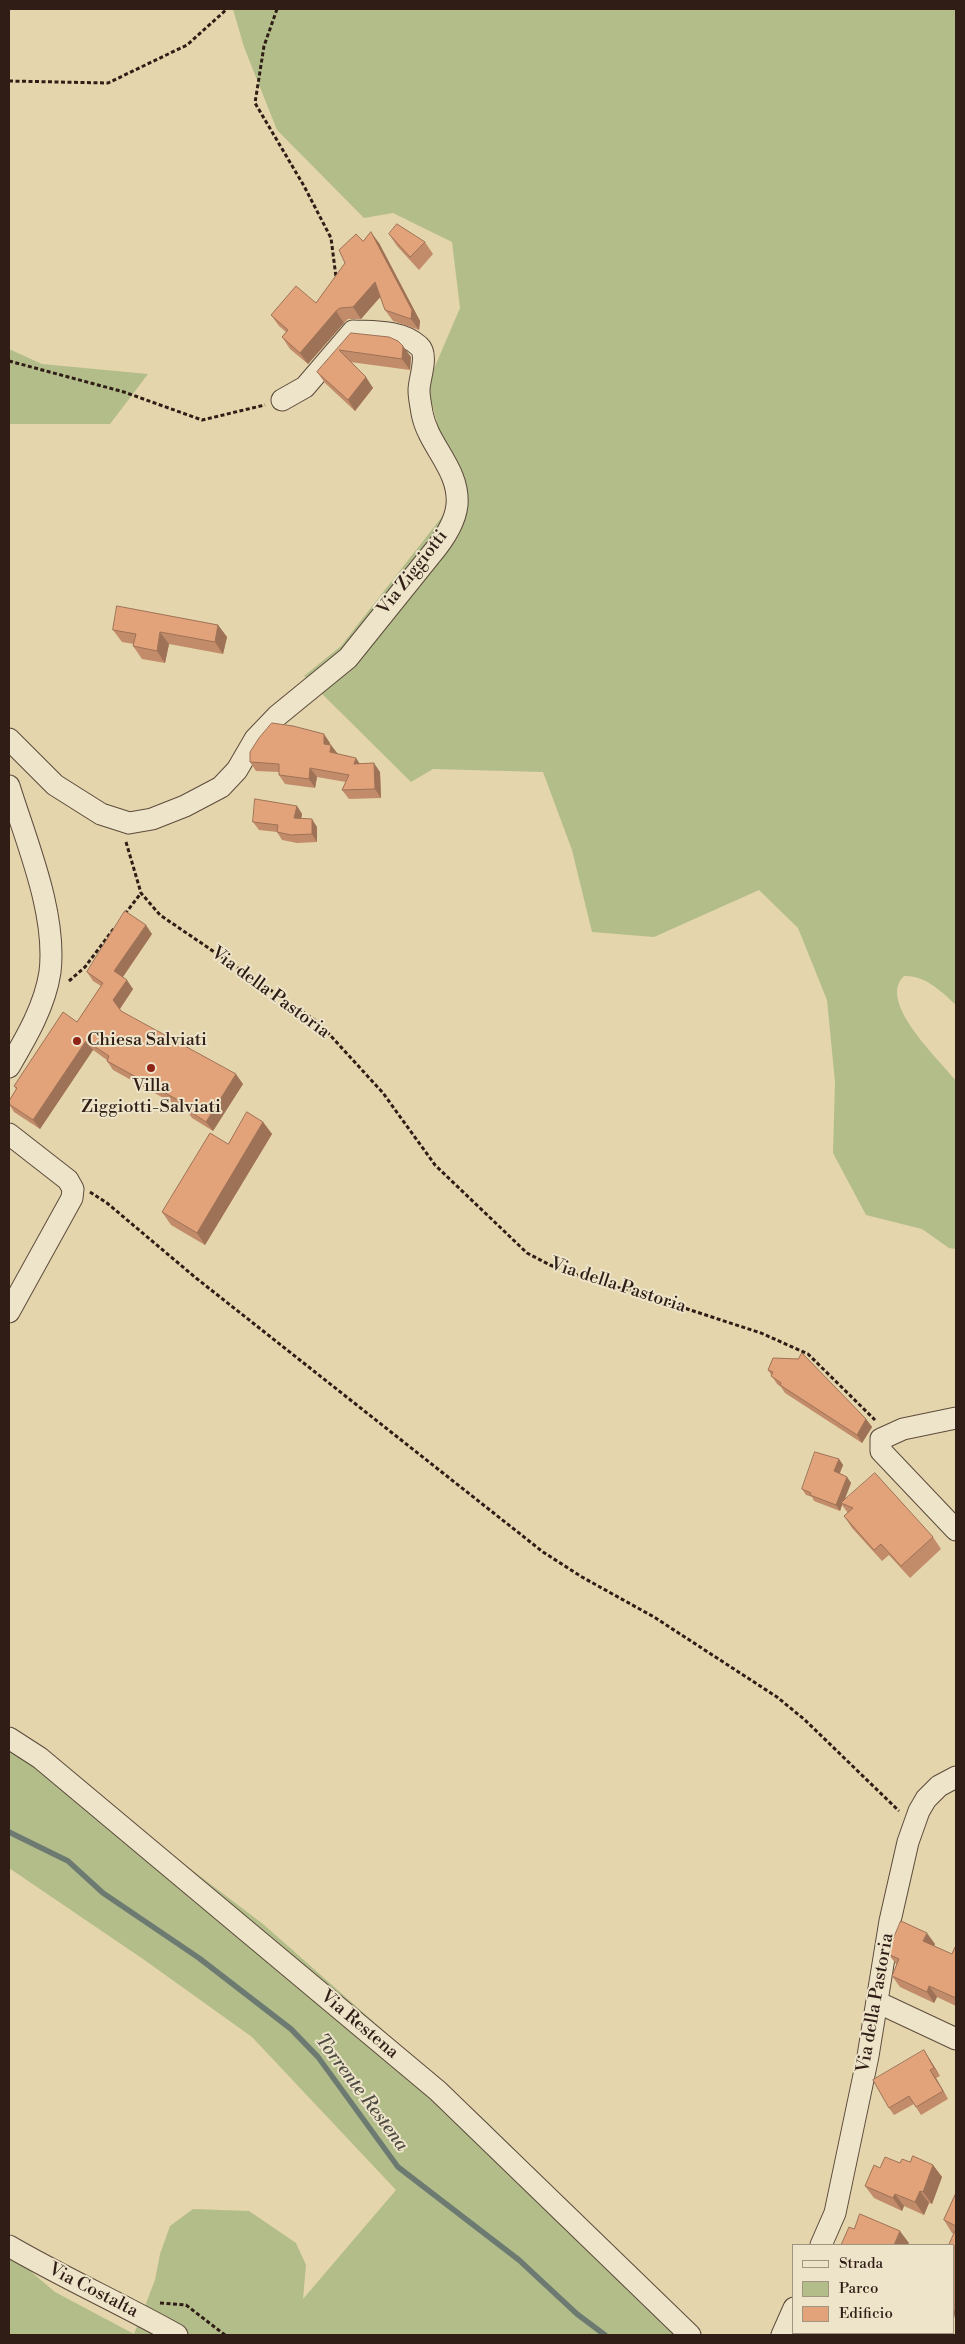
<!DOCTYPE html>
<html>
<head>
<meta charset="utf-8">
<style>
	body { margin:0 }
	#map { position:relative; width:965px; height:2344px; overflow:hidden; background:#e4d5ac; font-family:"Libre Bodoni",serif }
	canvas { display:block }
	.frame { position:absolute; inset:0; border:10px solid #301d16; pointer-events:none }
	.legend { position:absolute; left:792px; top:2244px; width:162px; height:90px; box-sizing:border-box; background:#ede4c9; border:1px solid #a19481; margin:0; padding:6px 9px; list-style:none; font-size:15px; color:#301d16 }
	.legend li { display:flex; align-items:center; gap:10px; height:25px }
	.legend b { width:25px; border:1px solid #a19481 }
</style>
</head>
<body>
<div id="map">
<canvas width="965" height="2344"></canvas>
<div class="frame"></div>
<ul class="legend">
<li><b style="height:6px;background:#ede4c9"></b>Strada</li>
<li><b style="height:14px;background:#b2bd8a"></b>Parco</li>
<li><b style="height:14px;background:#e2a37b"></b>Edificio</li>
</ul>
</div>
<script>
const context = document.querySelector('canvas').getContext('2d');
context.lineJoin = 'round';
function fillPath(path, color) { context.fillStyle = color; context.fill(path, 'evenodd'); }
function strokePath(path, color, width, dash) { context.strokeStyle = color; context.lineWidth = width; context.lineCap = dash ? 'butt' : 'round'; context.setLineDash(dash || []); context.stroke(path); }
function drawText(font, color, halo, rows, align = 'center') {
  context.font = font + ' "Libre Bodoni",serif'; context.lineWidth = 4; context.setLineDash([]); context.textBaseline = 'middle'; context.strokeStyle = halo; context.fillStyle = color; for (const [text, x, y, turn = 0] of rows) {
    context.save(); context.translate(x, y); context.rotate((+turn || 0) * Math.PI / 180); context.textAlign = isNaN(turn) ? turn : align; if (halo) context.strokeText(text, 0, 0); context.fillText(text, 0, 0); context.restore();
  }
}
fillPath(new Path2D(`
	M 233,9 L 956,9 L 956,1005 C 941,991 925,975 904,976 C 876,1002 941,1061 956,1081 L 956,1249 L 949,1248 L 922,1229 L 866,1215 L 833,1153 L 835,1082 L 827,1000 L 798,928 L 759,890 L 654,937 L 592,932 L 572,850 L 543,772 L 433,769 L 411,782 L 304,676 L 341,646 L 452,504 L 440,434 L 427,385 L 460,308 L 452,242 L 393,213 L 364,218 L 277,130 L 244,47 Z
	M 9,349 L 42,364 L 148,374 L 110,424 L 9,424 Z
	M 9,1735 L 56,1767 L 263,1924 L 487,2122 L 699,2335 L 9,2335 L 9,2253 L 55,2292 L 134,2334 L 155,2280 L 160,2254 L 170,2226 L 193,2209 L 249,2211 L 296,2243 L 306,2265 L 303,2299 L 396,2190 L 252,2037 L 143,1959 L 9,1868 Z`), '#b2bd8a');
strokePath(new Path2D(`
	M 9,1832 L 68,1861 L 103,1893 L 199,1958 L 291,2029 L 318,2057 L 398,2167 L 519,2260 L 577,2314 L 605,2335`), '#6d7a71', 5.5);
const minor = new Path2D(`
	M 9,739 L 55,785 L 101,814 L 129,823 L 152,819 L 185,806 L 221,787 L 237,770 L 255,739 L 277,716 L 348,658 L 430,556 C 442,542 455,524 457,505 C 460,469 428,446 422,413 C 421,406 419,398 419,390 C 419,379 429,355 419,346 C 402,330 375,332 353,331 L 305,387 L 282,400
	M 9,786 C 26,841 57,913 50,972 C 45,1006 26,1038 9,1067
	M 9,1134 L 68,1180 L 73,1189 L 72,1198 L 9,1312
	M 956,1418 L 903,1429 L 881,1439 L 881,1451 L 956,1530
	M 9,1738 L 40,1758 L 438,2091 L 690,2335
	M 877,2002 L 956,2039
	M 821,2245 L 835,2213 L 868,2056 L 890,1921 L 908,1842 L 919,1811 L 926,1799 L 939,1786 L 956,1777
	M 9,2246 C 64,2278 122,2304 177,2335
	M 782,2335 L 794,2308`);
strokePath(minor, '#5d4b3c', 23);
strokePath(new Path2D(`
	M 277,9 L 264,46 L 255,103 L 304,186 L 331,238 L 336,277
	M 9,81 L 108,83 L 187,45 L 227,9
	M 9,361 L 124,392 L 202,420 L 265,405
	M 126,842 L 141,893 L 160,915 L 319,1023 L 383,1093 L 435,1165 L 527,1253 L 550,1265 L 596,1282 L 635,1292 L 761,1333 L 808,1354 L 875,1420
	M 125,914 L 141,893
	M 69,981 L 85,967 L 115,927
	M 90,1192 L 107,1203 L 196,1278 L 543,1552 L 582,1577 L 654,1617 L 777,1697 L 805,1720 L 899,1811
	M 160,2303 L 186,2305 L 225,2335`), '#301d16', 3, [4, 2.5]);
strokePath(minor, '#ede4c9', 21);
fillPath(new Path2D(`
	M 389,234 L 425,242 L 433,254 L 419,270 L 397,246 Z
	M 363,241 L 379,243 L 420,321 L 419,330 L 393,321 L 385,310 L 380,296 L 361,319 L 348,319 L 344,323 L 308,364 L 290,349 L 282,337 L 286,332 L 279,326 L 271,315 L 316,303 Z
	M 351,333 L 411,357 L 410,370 L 350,362 L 373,388 L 355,411 L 325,383 L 317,372 Z
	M 218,625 L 227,637 L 223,654 L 169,644 L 165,663 L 142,659 L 133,646 L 134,644 L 122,642 L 113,630 Z
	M 330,743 L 330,745 L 337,754 L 360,764 L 380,772 L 381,798 L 349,799 L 342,790 L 346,782 L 317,777 L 315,788 L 285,784 L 279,775 L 279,772 L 256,771 L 250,762 Z
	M 297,806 L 302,814 L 301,819 L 317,827 L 317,842 L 297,843 L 282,840 L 277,832 L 259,830 L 253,822 Z
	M 152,934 L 123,977 L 133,989 L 120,1009 L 121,1011 L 243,1084 L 213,1131 L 192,1118 L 187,1111 L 113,1070 L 107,1061 L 107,1060 L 93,1050 L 40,1129 L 14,1112 L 9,1104 L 9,1101 L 16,1089 L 14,1086 L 77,1022 L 101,986 L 93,981 L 87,972 Z
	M 263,1122 L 272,1134 L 205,1245 L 171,1225 L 162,1212 L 228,1144 Z
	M 773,1358 L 866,1419 L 872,1427 L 862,1443 L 785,1393 L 781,1387 L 777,1384 L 768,1370 Z
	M 839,1459 L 843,1465 L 840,1473 L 847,1477 L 851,1483 L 844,1500 L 933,1537 L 941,1549 L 910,1578 L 889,1555 L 882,1561 L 852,1528 L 844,1516 L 848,1513 L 842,1505 L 840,1511 L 814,1501 L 812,1497 L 806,1495 L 802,1489 Z
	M 935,1944 L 934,1946 L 952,1954 L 956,1947 L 956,2006 L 937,1997 L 934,2003 L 900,1987 L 892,1976 L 897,1965 L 888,1954 Z
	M 929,2058 L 940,2076 L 936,2078 L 948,2099 L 921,2115 L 914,2104 L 894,2115 L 889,2108 Z
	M 910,2162 L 933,2165 L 942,2177 L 932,2204 L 929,2203 L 924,2215 L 904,2206 L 902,2211 L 874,2198 L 865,2186 L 900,2163 Z
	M 956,2193 L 956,2318 L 954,2317 L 954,2234 L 952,2233 L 944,2220 Z`), '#c28c6a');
fillPath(new Path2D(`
	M 371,232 L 379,243 L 420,321 L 419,330 L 411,319 Z
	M 375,282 L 383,294 L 361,319 L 353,307 Z
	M 336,311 L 344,323 L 308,364 L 300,353 Z
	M 403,346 L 411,357 L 410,370 L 402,359 Z
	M 366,377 L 373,388 L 355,411 L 348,400 Z
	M 218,625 L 227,637 L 223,654 L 215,642 Z
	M 160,632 L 169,644 L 165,663 L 157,651 Z
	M 324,734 L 330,743 L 330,749 L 331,745 L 338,754 L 336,761 L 324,744 Z
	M 356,758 L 362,767 L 354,764 Z
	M 374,763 L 380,772 L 381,798 L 375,789 Z
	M 310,768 L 317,777 L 315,788 L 309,779 Z
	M 297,806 L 302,814 L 300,826 L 294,818 Z
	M 312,819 L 317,827 L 317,842 L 312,834 Z
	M 146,925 L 152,934 L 120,981 L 114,971 Z
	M 127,980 L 133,989 L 119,1010 L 113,1000 Z
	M 86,1041 L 93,1050 L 40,1129 L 33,1120 Z
	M 236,1074 L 243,1084 L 213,1131 L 206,1122 Z
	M 263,1122 L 272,1134 L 205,1245 L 197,1233 Z
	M 866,1419 L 872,1427 L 862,1443 L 857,1435 Z
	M 839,1459 L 843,1465 L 838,1477 L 834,1471 Z
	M 847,1477 L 851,1483 L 843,1504 L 841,1503 L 842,1505 L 840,1511 L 836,1505 Z
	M 927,1933 L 935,1944 L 931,1952 L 923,1941 Z
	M 929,1986 L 937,1997 L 934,2003 L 927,1992 Z
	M 924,2050 L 929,2058 L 940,2076 L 934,2068 Z
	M 930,2070 L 936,2078 L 948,2099 L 943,2091 Z
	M 933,2165 L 942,2177 L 932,2204 L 923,2192 Z
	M 920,2191 L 929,2203 L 924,2215 L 915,2202 Z
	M 895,2194 L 904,2206 L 902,2211 L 893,2198 Z
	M 900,2231 L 909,2243 L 908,2245 L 894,2245 Z
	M 954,2309 L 956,2313 L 956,2317 L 954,2314 Z
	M 850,2333 L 858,2333 L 856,2335 L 849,2335 Z`), '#9e7256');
const building = new Path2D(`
	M 397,224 L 425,242 L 410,257 L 389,234 Z
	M 371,232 L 412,310 L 411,319 L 385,310 L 375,282 L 353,307 L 340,308 L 336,311 L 300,353 L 282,337 L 288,330 L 271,315 L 296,286 L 316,303 L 345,263 L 339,250 L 356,234 L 363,241 Z
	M 351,333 L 389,337 L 398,341 L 403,346 L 402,359 L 339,350 L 366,377 L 348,400 L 317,372 Z
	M 117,606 L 218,625 L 215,642 L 160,632 L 157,651 L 133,646 L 136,634 L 113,630 Z
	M 272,723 L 293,726 L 324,734 L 324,744 L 331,745 L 330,752 L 356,758 L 354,764 L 374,763 L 375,789 L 342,790 L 349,775 L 310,768 L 309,779 L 279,775 L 279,764 L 250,762 L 250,752 L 259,738 Z
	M 255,799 L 297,806 L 294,818 L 312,819 L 312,834 L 291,835 L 277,832 L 278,825 L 253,822 Z
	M 125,911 L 146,925 L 114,971 L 127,980 L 113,1000 L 121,1011 L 236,1074 L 206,1122 L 185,1108 L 187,1105 L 107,1061 L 109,1056 L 86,1041 L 33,1120 L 9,1104 L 9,1101 L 17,1088 L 14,1086 L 63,1012 L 77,1022 L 103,983 L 87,972 Z
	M 247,1112 L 263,1122 L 197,1233 L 162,1212 L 210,1133 L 228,1144 Z
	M 802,1353 L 866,1419 L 857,1435 L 780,1385 L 781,1383 L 771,1376 L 773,1372 L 768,1370 L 773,1358 L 798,1359 Z
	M 815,1452 L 839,1459 L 834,1471 L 847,1477 L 836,1505 L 810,1495 L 811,1493 L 802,1489 Z
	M 875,1473 L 933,1537 L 901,1566 L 881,1544 L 874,1550 L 844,1516 L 853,1508 L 841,1503 Z
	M 901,1921 L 927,1933 L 923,1941 L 952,1954 L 955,1947 L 956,1947 L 956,1998 L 929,1986 L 927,1992 L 892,1976 L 899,1959 L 888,1954 L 889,1949 Z
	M 924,2050 L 934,2068 L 930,2070 L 943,2091 L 916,2107 L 909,2096 L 889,2108 L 873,2080 Z
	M 913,2156 L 933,2165 L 923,2192 L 920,2191 L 915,2202 L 895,2194 L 893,2198 L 865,2186 L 874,2165 L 880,2168 L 885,2157 L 900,2163 L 902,2159 L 910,2162 Z
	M 956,2193 L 956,2226 L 944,2220 Z
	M 860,2214 L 900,2231 L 894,2245 L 841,2245 L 849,2227 L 854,2229 Z
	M 956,2229 L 956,2306 L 954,2305 L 954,2245 L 949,2245 Z
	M 800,2333 L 850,2333 L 849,2335 L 798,2335 Z`);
fillPath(building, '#e2a37b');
strokePath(building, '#9e7256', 1);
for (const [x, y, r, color] of [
	[77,1041,5,"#8f2418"],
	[151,1068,5,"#8f2418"]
]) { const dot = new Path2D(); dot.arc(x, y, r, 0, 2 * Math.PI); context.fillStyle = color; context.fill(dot); strokePath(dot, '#ede4c9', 2); }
drawText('18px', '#301d16', '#ede4c9', [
	["Via Ziggiotti",413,573,-52],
	["Via della Pastoria",270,993,36],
	["Via della Pastoria",618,1286,18],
	["Via della Pastoria",876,2003,-80],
	["Via Restena",359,2025,40],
	["Via Costalta",93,2291,27]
]);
drawText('18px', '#301d16', '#ede4c9', [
	["Chiesa Salviati",87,1041],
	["Villa",151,1087,"center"],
	["Ziggiotti-Salviati",151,1108,"center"]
], 'left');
drawText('italic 19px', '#4f4c44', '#ede4c9', [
	["Torrente Restena",361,2093,53]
]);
</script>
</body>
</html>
